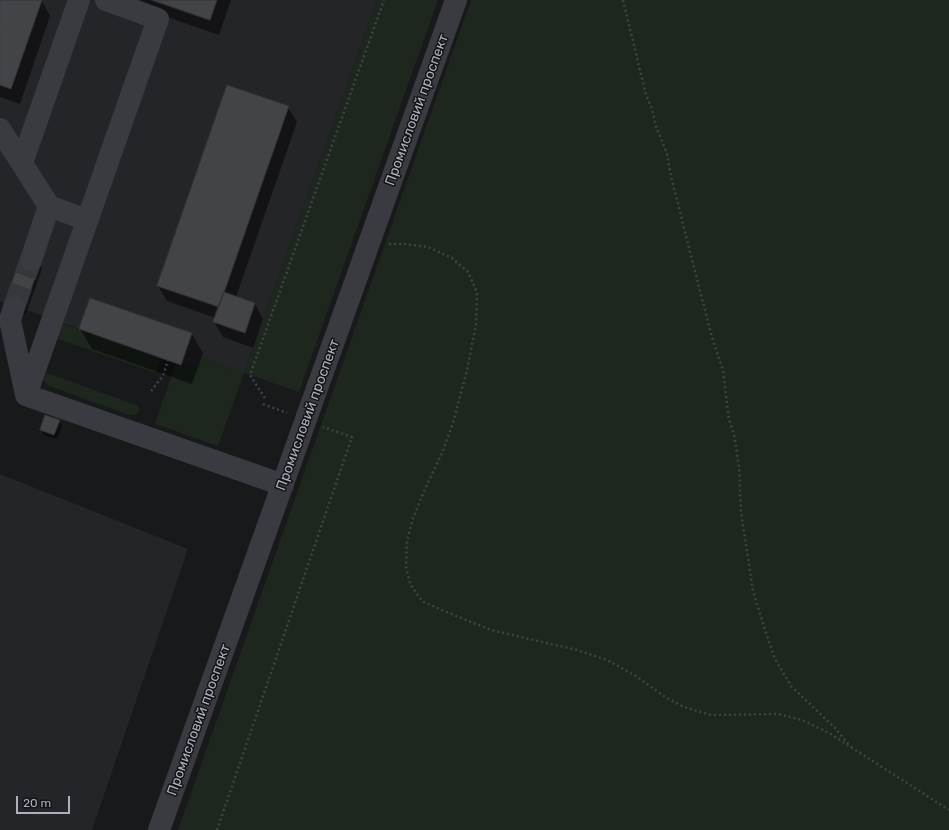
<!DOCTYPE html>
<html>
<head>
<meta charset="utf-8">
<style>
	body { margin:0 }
	#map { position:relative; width:949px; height:830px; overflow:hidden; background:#18191b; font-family:Rubik,sans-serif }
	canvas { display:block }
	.scale { position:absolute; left:16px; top:796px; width:54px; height:18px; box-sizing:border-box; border:2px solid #aab0bc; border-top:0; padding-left:5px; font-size:12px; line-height:14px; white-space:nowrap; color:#aab0bc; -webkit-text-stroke:3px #131416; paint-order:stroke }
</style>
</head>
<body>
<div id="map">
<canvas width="949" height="830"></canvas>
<div class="scale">20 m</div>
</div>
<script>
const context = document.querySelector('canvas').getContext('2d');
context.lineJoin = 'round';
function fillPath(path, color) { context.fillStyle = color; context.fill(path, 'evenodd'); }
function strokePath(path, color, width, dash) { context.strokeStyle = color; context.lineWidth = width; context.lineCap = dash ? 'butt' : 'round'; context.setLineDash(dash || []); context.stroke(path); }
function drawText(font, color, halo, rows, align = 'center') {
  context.font = font + ' Rubik,sans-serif'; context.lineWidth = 3; context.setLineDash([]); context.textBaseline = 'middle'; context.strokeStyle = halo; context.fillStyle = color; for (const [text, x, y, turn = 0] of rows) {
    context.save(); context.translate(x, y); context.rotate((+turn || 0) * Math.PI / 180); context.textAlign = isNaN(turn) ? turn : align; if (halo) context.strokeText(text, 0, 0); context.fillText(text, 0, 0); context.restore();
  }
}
fillPath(new Path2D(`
	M 0,0 L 377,0 L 244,373 L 202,358 L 197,370 L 0,301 Z
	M 0,474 L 188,549 L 92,830 L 0,830 Z`), '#242528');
fillPath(new Path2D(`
	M 377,0 L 438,0 L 299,392 L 244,373 L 218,446 L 155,424 L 176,363 L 197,370 L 202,358 L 244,373 Z
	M 471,0 L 949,0 L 949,830 L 178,830 Z
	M 61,323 L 161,358 L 156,373 L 56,338 Z
	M 47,373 L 136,405 L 139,407 L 139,412 L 135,415 L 129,415 L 49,386 L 43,380 L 45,374 Z`), '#1e271e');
fillPath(new Path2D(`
	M 0,0 L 40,0 L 42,1 L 50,16 L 20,104 L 0,97 Z
	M 125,0 L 231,0 L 219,35 L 127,3 Z
	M 288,107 L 297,122 L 236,297 L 255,304 L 263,319 L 253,348 L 223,337 L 214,322 L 216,318 L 167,301 L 158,286 Z
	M 39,264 L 42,269 L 26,314 L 9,308 Z
	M 80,329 L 192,334 L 203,353 L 192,384 L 92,349 Z
	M 59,421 L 62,425 L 57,439 L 44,435 L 41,430 Z`), '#0007');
const building = new Path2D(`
	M 0,0 L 42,0 L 11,89 L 0,85 Z
	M 152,0 L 217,0 L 210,20 Z
	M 227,85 L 289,106 L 219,307 L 157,286 Z
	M 21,257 L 40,263 L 24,310 L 5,303 Z
	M 224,292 L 255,303 L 245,333 L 213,322 Z
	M 90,298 L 192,333 L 181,365 L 79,329 Z
	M 45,415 L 60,420 L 54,435 L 40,430 Z`);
fillPath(building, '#424448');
strokePath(building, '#323337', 1);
strokePath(new Path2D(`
	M 14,307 L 31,260`), '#35373b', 22, [22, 11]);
strokePath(new Path2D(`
	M 623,0 L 646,95 L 652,109 L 656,126 L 667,154 L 671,176 L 690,252 L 713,341 L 723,370 L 729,420 L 734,434 L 739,467 L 741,512 L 753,591 L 766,633 L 775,659 L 791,686 L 835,728 L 851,747
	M 389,244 L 403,244 L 428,247 L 452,258 L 468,272 L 477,292 L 476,325 L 467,370 L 453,423 L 442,453 L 425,489 L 413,518 L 407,541 L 406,567 L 410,584 L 422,601 L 444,611 L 491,630 L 577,650 L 607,660 L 636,676 L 665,697 L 684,707 L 711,715 L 778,714 L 802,720 L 829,733 L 949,810
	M 151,391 L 163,376 L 168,360
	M 265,398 L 250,375 L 384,0
	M 263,404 L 287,413
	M 217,830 L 352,437 L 323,427`), '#3f4248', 2.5, [2, 3]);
strokePath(new Path2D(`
	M 106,0 L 158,19 L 26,395 L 283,485
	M 0,129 L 49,206 L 87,220
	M 22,163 L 79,0
	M 31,260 L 49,206
	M 14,307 L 10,320 L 26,395
	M 159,830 L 456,0`), '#393b41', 22);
drawText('14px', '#aab0bc', '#131416', [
	["Промисловий проспект",417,110,-70],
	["Промисловий проспект",308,415,-70],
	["Промисловий проспект",199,720,-70]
]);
</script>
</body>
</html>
